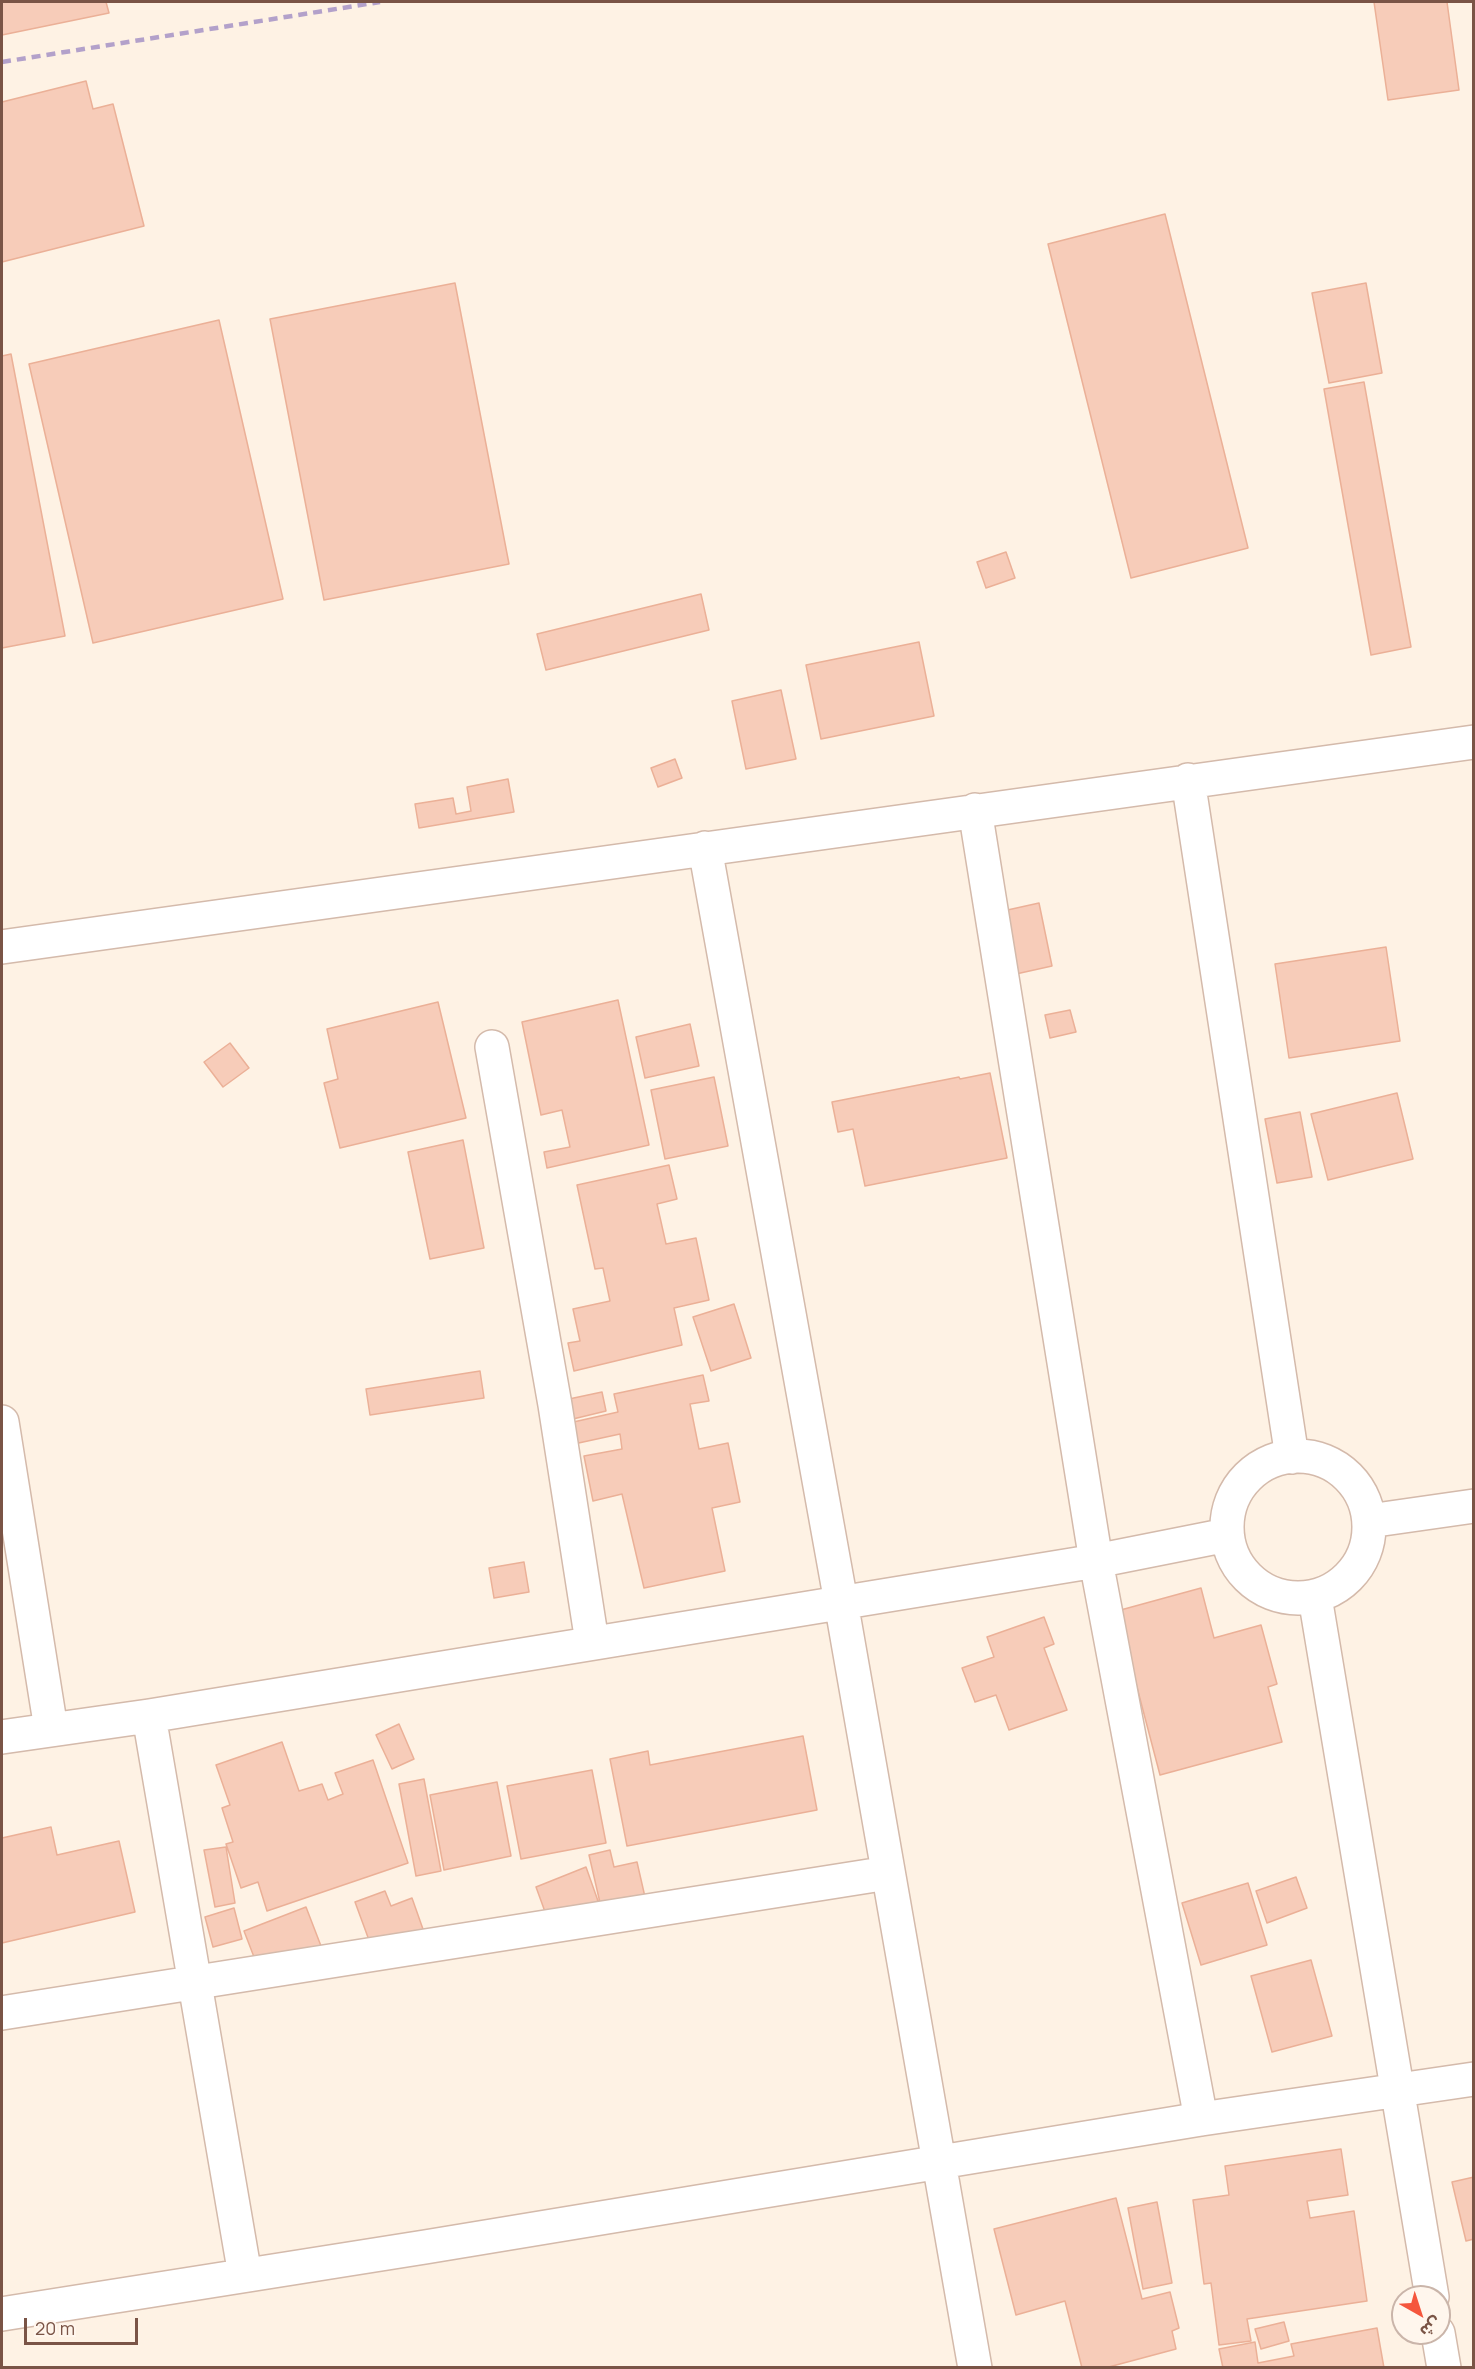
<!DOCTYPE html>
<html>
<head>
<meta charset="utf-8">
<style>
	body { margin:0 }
	#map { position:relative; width:1475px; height:2369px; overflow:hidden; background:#fef2e4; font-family:Manrope,"Noto Sans Arabic",sans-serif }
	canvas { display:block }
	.frame { position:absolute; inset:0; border:3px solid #7a5446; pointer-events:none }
	.north { position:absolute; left:1391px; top:2285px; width:60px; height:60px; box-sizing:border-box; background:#fff6ed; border:2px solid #cab5aa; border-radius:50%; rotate:141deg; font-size:16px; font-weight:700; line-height:24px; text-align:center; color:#7a5446 }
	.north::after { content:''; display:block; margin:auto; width:21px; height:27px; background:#f5563d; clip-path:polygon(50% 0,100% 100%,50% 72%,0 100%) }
	.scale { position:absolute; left:24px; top:2318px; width:114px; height:27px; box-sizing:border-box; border:3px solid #7a5446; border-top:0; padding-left:8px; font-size:18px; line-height:21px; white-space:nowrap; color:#7a5446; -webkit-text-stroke:4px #fff6ed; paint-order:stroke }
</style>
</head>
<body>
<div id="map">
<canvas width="1475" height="2369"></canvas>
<div class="frame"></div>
<div class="north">ش</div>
<div class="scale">20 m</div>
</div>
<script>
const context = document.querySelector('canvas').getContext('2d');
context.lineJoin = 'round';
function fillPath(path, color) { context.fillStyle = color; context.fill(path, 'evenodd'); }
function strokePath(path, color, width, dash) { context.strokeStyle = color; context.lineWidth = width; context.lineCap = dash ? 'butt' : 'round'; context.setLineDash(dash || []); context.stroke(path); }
const building = new Path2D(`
	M 2,2 L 106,2 L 109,13 L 2,35 Z
	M 1374,2 L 1447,2 L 1459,90 L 1388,100 Z
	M 86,81 L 93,109 L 113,104 L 144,226 L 2,262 L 2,102 Z
	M 1165,214 L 1248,548 L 1131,578 L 1048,244 Z
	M 455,283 L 509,564 L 324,600 L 270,319 Z
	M 1366,283 L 1382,373 L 1329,383 L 1312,293 Z
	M 219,320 L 283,599 L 93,643 L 29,364 Z
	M 11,354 L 65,636 L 2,648 L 2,356 Z
	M 1364,382 L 1411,647 L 1371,655 L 1324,389 Z
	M 1006,552 L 1015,578 L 986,588 L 977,562 Z
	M 701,594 L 709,630 L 546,670 L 537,634 Z
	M 919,642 L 934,716 L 821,739 L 806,665 Z
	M 781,690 L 796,759 L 746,769 L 732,701 Z
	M 675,759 L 682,778 L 658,787 L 651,768 Z
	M 508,779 L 514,812 L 419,828 L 415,804 L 453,798 L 456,814 L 471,811 L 467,787 Z
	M 1039,903 L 1052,966 L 1016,974 L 1003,911 Z
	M 1386,947 L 1400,1041 L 1289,1058 L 1275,964 Z
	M 618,1000 L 649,1145 L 547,1168 L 544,1152 L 570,1147 L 562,1110 L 541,1115 L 522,1022 Z
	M 438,1002 L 466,1118 L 340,1148 L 324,1083 L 338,1079 L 327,1029 Z
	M 1070,1010 L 1076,1032 L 1050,1038 L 1045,1015 Z
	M 690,1024 L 699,1066 L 645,1078 L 636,1037 Z
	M 230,1043 L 249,1068 L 223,1087 L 204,1062 Z
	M 990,1073 L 1007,1158 L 865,1186 L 853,1129 L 838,1132 L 832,1102 L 959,1077 L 960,1079 Z
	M 714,1077 L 728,1146 L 665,1159 L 651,1090 Z
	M 1397,1093 L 1413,1159 L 1328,1180 L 1311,1114 Z
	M 1300,1112 L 1312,1177 L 1277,1183 L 1265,1119 Z
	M 463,1140 L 484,1248 L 430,1259 L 408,1152 Z
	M 669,1165 L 677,1199 L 657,1204 L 666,1244 L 696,1238 L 709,1300 L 674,1308 L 682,1345 L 574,1371 L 568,1343 L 580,1341 L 573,1309 L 610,1301 L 603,1268 L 595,1269 L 577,1185 Z
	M 734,1304 L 751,1358 L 711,1371 L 693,1317 Z
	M 480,1371 L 484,1398 L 370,1415 L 366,1389 Z
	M 703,1375 L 709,1401 L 690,1404 L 699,1449 L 728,1443 L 740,1502 L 712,1508 L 725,1571 L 644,1588 L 622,1494 L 593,1501 L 584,1456 L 622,1449 L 620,1434 L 574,1444 L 569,1423 L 618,1412 L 614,1394 Z
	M 602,1392 L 606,1411 L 573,1419 L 569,1399 Z
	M 524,1562 L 529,1592 L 494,1598 L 489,1568 Z
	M 1201,1588 L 1214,1638 L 1261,1625 L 1277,1684 L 1268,1687 L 1282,1742 L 1160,1775 L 1117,1611 Z
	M 1044,1617 L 1054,1644 L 1044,1648 L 1067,1710 L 1009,1730 L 996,1695 L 975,1702 L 962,1668 L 994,1657 L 987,1637 Z
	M 399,1724 L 414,1759 L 392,1769 L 376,1735 Z
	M 803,1736 L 817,1810 L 627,1846 L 610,1759 L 648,1751 L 650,1765 Z
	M 282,1742 L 299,1791 L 322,1784 L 328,1800 L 343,1794 L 335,1773 L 373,1760 L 408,1863 L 267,1911 L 258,1882 L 241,1888 L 226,1844 L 233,1842 L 222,1808 L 230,1805 L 216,1765 Z
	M 592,1770 L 606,1843 L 521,1859 L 507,1786 Z
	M 424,1779 L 441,1871 L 416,1876 L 399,1784 Z
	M 497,1782 L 511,1856 L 444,1870 L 430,1795 Z
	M 51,1827 L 57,1855 L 119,1841 L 135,1912 L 2,1943 L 2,1838 Z
	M 226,1847 L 235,1903 L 215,1907 L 204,1850 Z
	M 610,1850 L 614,1867 L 637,1862 L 645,1897 L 601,1907 L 589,1855 Z
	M 586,1867 L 598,1901 L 548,1920 L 536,1887 Z
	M 1296,1877 L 1307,1908 L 1267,1923 L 1256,1891 Z
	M 1248,1883 L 1267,1945 L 1201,1965 L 1182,1903 Z
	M 385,1891 L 391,1906 L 412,1898 L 424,1932 L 373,1951 L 355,1902 Z
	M 306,1907 L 321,1946 L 259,1970 L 244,1931 Z
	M 234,1908 L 242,1939 L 213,1947 L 205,1917 Z
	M 1311,1960 L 1332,2036 L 1272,2052 L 1251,1976 Z
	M 1341,2149 L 1348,2195 L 1307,2201 L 1310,2218 L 1354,2211 L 1367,2301 L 1247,2319 L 1251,2341 L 1219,2345 L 1211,2283 L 1204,2284 L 1193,2200 L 1229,2195 L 1225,2166 Z
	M 1474,2177 L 1474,2239 L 1466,2241 L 1452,2182 Z
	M 1116,2198 L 1142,2299 L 1170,2292 L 1179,2328 L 1172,2331 L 1176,2349 L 1105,2368 L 1082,2368 L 1065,2301 L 1016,2315 L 994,2229 Z
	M 1157,2202 L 1172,2283 L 1143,2289 L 1128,2208 Z
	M 1284,2322 L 1289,2341 L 1261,2349 L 1255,2329 Z
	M 1377,2328 L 1384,2368 L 1223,2368 L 1219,2349 L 1255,2342 L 1258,2363 L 1294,2356 L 1291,2344 Z`);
fillPath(building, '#f7ccb9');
strokePath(building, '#ebb097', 1.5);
const minor = new Path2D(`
	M 1188,780 L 1292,1457
	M 975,810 L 1096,1561 L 1201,2119
	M 705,848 L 841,1602 L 975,2368
	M 2,947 L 1474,742
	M 492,1047 L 555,1405 L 592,1642
	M 2,1422 L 51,1729
	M1227 1527a71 71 0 1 1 142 0a71 71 0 1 1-142 0Z
	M 1369,1521 L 1474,1506
	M 1315,1597 L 1432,2297
	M 149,1716 L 245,2275
	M 2,1737 L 149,1716 L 1096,1561 L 1227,1535
	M 2,2013 L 888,1873
	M 2,2314 L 425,2247 L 1201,2119 L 1474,2079
	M 1438,2333 L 1444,2368`);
strokePath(minor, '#d4baab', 36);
strokePath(minor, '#fff', 33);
strokePath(new Path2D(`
	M 2,62 L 380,2`), '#b3a1ca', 4.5, [9, 6]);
</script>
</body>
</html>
